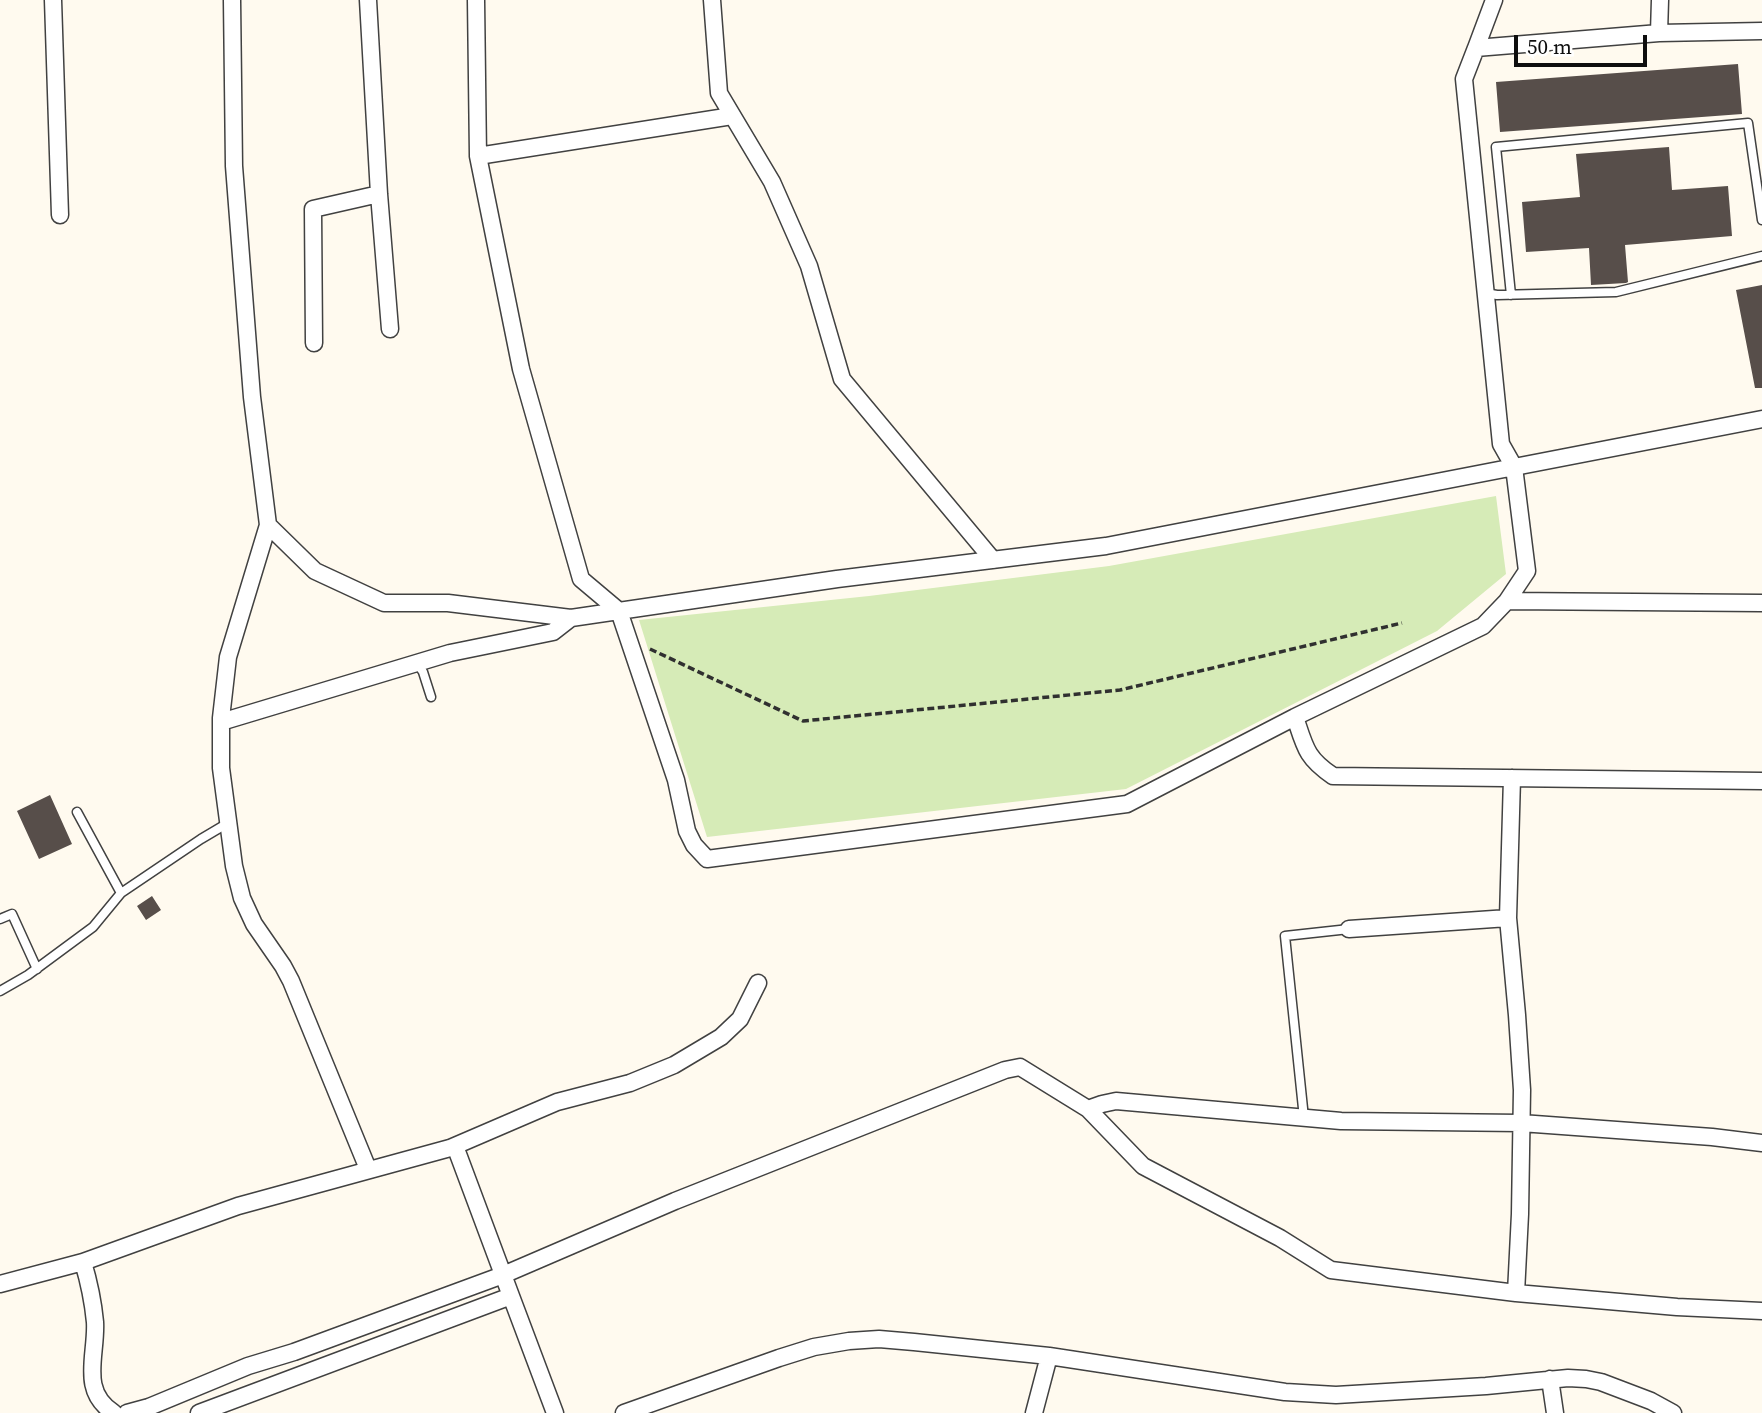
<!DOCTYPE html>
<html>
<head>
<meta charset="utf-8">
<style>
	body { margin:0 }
	#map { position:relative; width:1762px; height:1413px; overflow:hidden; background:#fffaef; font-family:"Source Serif 4",serif }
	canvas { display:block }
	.scale { position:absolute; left:1514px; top:35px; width:133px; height:32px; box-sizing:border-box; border:4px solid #0e0e0e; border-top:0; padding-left:9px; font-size:21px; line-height:24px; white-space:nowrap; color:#0e0e0e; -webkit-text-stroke:5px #fff; paint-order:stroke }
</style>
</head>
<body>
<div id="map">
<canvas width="1762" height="1413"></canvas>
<div class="scale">50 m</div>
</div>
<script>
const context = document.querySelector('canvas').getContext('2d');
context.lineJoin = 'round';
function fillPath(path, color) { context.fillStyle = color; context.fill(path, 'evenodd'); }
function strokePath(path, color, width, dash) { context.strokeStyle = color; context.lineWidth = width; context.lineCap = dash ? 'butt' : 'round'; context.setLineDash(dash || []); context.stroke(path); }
fillPath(new Path2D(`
	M 1496,496 L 1506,574 L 1437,631 L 1126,789 L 707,837 L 639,620 L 869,596 L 1109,566 Z`), '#d6ebb7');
fillPath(new Path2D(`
	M 1738,64 L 1742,114 L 1500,132 L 1496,82 Z
	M 1669,147 L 1672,190 L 1728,186 L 1732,236 L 1625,245 L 1628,282 L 1626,283 L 1591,285 L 1589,248 L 1526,252 L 1522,202 L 1580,197 L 1576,154 Z
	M 1762,285 L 1762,388 L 1755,388 L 1736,290 Z
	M 50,795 L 72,844 L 39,859 L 17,811 Z
	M 152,896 L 161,910 L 146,920 L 137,906 Z`), '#574e4a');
const lane = new Path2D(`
	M 1485,293 L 1497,295 L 1616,292 L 1762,256
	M 1511,295 L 1496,147 L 1748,123 L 1762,220
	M 417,663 L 423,672 L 431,697
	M 77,812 L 121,893
	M 0,919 L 12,914 L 37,969
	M 0,991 L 28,975 L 93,927 L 121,893 L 201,839 L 228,823
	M 1304,1118 L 1285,936 L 1349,929`);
const street = new Path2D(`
	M 53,0 L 60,215
	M 232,0 L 234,166 L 252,397 L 268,525 L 315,571 L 384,603 L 448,603 L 571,618 L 837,579 L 1106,546 L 1762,419
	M 368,0 L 379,194 L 390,329
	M 476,0 L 478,156 L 521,369 L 581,579 L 619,611 L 676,780 L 687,831 L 694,845 L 707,859 L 1127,804 L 1295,717 L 1483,626 L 1507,601 L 1527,571 L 1514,467 L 1501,444 L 1464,79 L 1476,48
	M 712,0 L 719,93 L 772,182 L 809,266 L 842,379 L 993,560
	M 1494,0 L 1476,48 L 1659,33 L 1762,31
	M 1659,33 L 1660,0
	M 478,156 L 732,116
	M 314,343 L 313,209 L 379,194
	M 268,525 L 228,657 L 221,718 L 221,768 L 234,866 L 242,898 L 254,924 L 283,966 L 291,981 L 368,1169
	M 1507,601 L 1762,603
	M 1295,717 C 1305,747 1306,758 1333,776 L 1762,781
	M 221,722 L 450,653 L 553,632 L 571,618
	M 1512,778 L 1508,918 L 1517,1015 L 1522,1090 L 1520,1214 L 1516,1293
	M 1349,929 L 1508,918
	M 1088,1109 L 1102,1104 L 1116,1101 L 1341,1121 L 1521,1123 L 1712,1137 L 1762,1143
	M 0,1284 L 83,1262
	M 511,1296 L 555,1413
	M 1550,1379 L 1555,1413
	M 114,1413 C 79,1391 97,1355 95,1322 C 93,1301 89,1282 83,1262 L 238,1206 L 450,1148 L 557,1102 L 630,1083 L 674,1065 L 721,1037 L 740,1019 L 758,983
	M 127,1413 L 149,1407 L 248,1366 L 294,1352 L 503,1275 L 675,1201 L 1005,1070 L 1020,1067 L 1088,1109 L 1143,1166 L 1280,1238 L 1331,1270 L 1516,1293 L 1677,1307 L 1762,1311
	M 199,1413 L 511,1296 L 455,1146
	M 624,1413 L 779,1358 L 814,1347 L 849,1341 L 879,1339 L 914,1342 L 1049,1356 L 1285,1392 L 1336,1395 L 1486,1386 L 1568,1378 L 1586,1379 L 1601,1382 L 1651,1401 L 1673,1413
	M 1034,1413 L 1049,1356`);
strokePath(lane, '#414141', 11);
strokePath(street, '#414141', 19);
strokePath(new Path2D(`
	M 650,649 L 803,721 L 1120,690 L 1402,623`), '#303030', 3.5, [7, 3.5]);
strokePath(lane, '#fff', 8);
strokePath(street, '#fff', 16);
</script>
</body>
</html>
